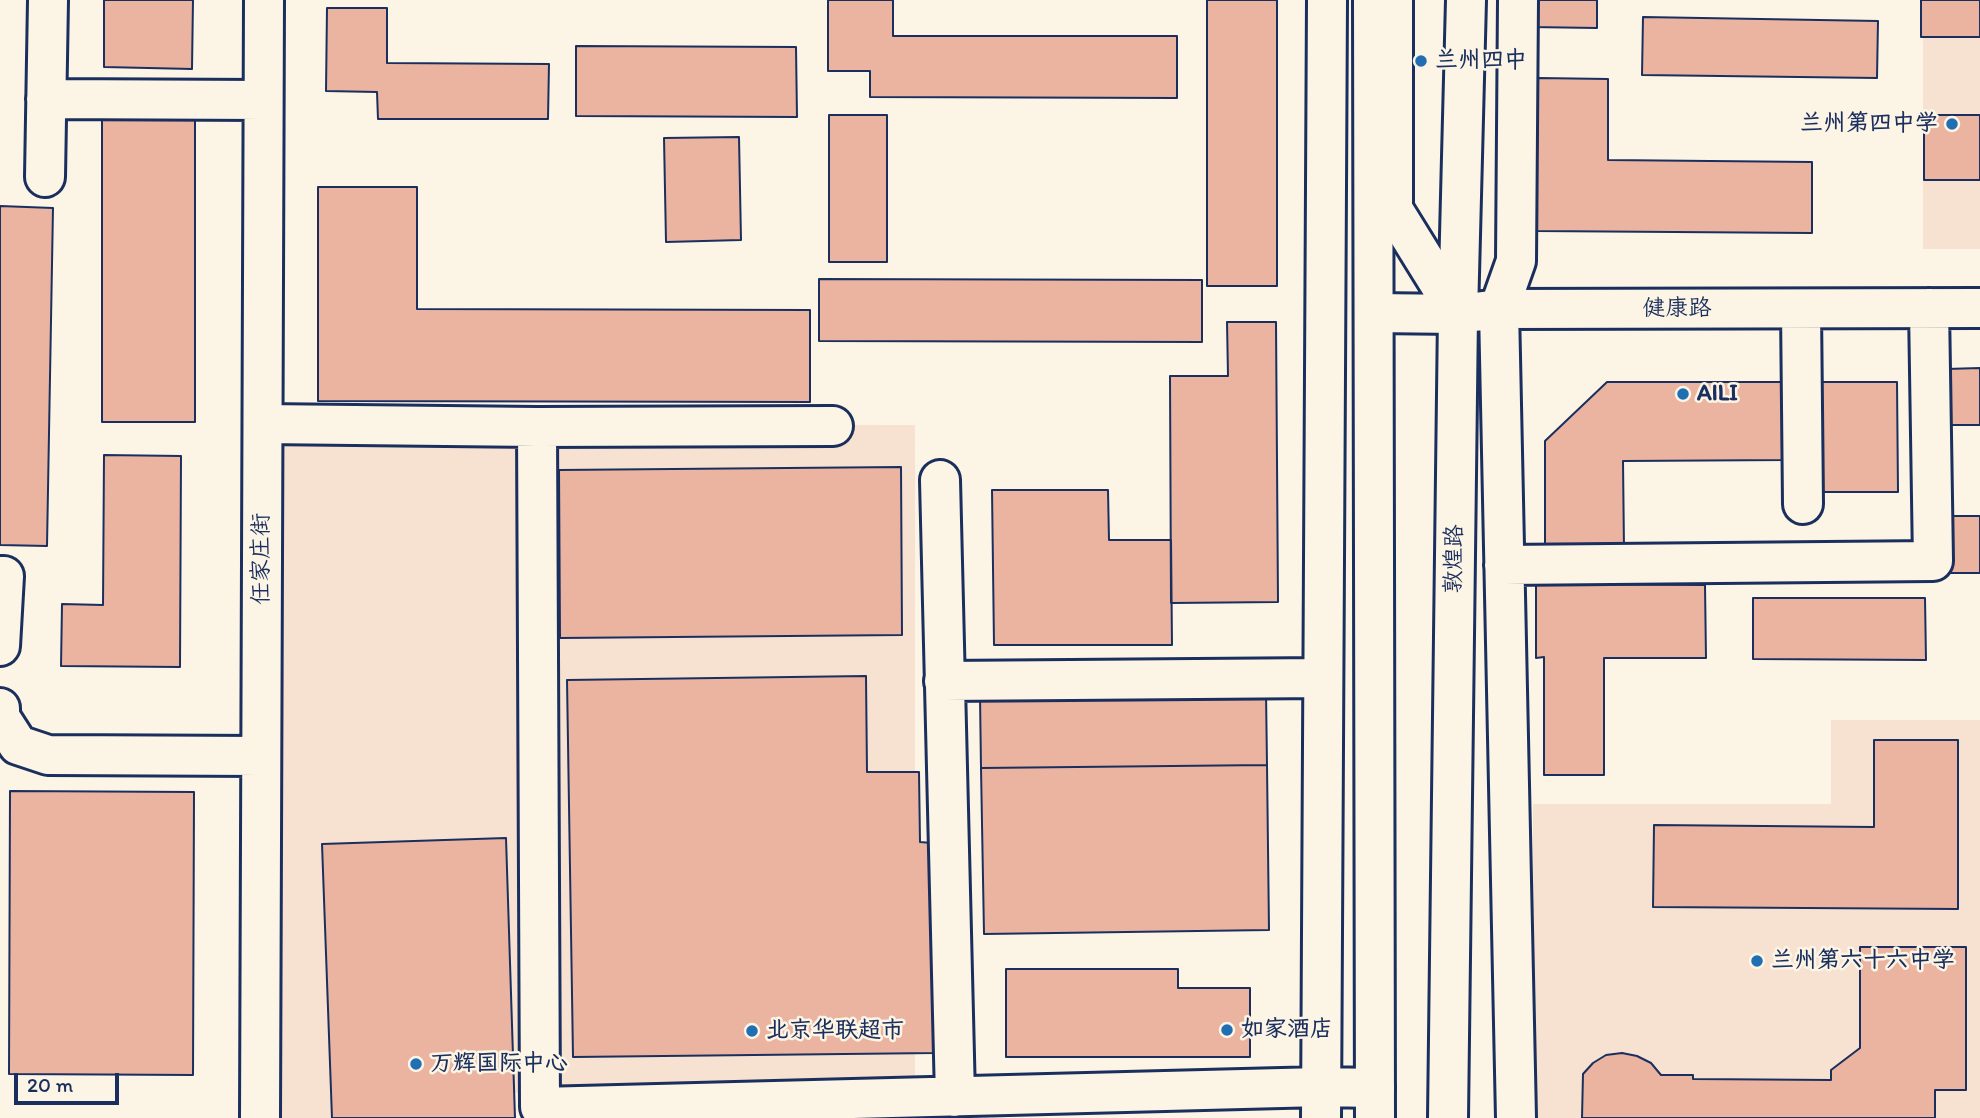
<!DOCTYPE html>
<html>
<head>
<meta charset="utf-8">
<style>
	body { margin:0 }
	#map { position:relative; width:1980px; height:1118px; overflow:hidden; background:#fcf5e5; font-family:Itim,sans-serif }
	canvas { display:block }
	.scale { position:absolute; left:14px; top:1073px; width:105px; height:32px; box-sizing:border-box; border:4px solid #1b2f5e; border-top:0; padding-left:9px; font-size:21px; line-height:24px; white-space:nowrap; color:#1b2f5e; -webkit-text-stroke:5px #fcf5e5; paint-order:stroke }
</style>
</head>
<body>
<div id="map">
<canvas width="1980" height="1118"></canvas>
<div class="scale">20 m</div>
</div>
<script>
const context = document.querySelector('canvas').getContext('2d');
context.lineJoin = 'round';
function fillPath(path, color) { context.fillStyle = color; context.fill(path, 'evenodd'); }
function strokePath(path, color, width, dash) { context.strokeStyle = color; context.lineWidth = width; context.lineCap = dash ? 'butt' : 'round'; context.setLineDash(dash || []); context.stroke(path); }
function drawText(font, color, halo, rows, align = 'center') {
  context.font = font + ' Itim,"LXGW WenKai TC",sans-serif'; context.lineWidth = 5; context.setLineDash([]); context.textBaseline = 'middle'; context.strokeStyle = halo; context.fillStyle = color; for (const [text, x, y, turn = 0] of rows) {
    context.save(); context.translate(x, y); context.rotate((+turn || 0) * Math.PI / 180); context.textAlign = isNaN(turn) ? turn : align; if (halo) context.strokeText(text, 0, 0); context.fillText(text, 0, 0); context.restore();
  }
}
fillPath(new Path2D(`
	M 1923,0 L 1980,0 L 1980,249 L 1923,249 Z
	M 272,424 L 915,425 L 915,1094 L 499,1093 L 499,1118 L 271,1118 Z
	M 1831,720 L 1980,720 L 1980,1118 L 1533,1118 L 1533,804 L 1831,804 Z`), '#f7e2d1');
const building = new Path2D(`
	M 104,0 L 193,0 L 192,69 L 104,67 Z
	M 828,0 L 893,0 L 893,36 L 1177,36 L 1177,98 L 870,97 L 870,71 L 828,71 Z
	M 1207,0 L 1277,0 L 1277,286 L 1207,286 Z
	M 1530,0 L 1597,0 L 1597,28 L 1530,27 Z
	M 1921,0 L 1980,0 L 1980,37 L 1921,37 Z
	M 327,8 L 387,8 L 387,63 L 549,64 L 548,119 L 378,119 L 377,92 L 326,91 Z
	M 1643,17 L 1878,21 L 1877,78 L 1642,75 Z
	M 576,46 L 796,47 L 797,117 L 576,116 Z
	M 1538,78 L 1608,79 L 1608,160 L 1812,162 L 1812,233 L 1536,231 Z
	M 102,109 L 195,109 L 195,422 L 102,422 Z
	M 829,115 L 887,115 L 887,262 L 829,262 Z
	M 1924,115 L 1980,115 L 1980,180 L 1924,180 Z
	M 739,137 L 741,240 L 666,242 L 664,138 Z
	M 318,187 L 417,187 L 417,309 L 810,310 L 810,402 L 318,401 Z
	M 0,206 L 53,208 L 47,546 L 0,545 Z
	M 819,279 L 1202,280 L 1202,342 L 819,341 Z
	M 1227,322 L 1276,322 L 1278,602 L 1171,603 L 1170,376 L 1228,376 Z
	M 1980,368 L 1980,425 L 1946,425 L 1946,369 Z
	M 1607,382 L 1786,382 L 1787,460 L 1623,461 L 1624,549 L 1545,549 L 1545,441 Z
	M 1820,382 L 1897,382 L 1898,492 L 1821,492 Z
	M 104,455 L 181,456 L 180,667 L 61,666 L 62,604 L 103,605 Z
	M 901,467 L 902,635 L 560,638 L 559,470 Z
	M 992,490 L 1108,490 L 1109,540 L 1171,540 L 1172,645 L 994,645 Z
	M 1949,516 L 1980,516 L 1980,573 L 1950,573 Z
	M 1536,584 L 1705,585 L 1706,658 L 1604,658 L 1604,775 L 1544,775 L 1544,657 L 1536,658 Z
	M 1753,598 L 1925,598 L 1926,660 L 1753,659 Z
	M 866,676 L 867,772 L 919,772 L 920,842 L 932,843 L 935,1053 L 573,1057 L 567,680 Z
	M 1266,692 L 1267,765 L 981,768 L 980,696 Z
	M 1874,740 L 1958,740 L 1958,909 L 1653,907 L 1654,825 L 1874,827 Z
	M 1267,765 L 1269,930 L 984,934 L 981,768 Z
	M 10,791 L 194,792 L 193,1075 L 9,1074 Z
	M 506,838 L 515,1118 L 332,1118 L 322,844 Z
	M 1860,947 L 1966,947 L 1966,1090 L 1935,1090 L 1935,1118 L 1582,1118 L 1583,1074 L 1593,1063 L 1606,1055 L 1622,1053 L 1637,1056 L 1651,1063 L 1661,1075 L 1693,1075 L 1693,1079 L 1831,1080 L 1831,1070 L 1860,1048 Z
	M 1006,969 L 1178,969 L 1178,988 L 1250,988 L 1250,1057 L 1006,1057 Z`);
fillPath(building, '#ebb4a1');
strokePath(building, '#1b2f5e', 2);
const minor = new Path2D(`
	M 1393,0 L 1393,209 L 1458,314
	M 46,99 L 263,100
	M 45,177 L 48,0
	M 1801,309 L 1803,504
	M 1374,313 L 1458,314 L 1499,309 L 1980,308
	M 263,424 L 537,427 L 833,426
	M 537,427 L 540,1107 L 1321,1087 L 1375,1088
	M 940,480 L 955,1097
	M 1504,565 L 1933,561 L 1929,308
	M 0,576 L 4,576 L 0,646
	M 944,681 L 1323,678
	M 0,708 L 0,717 L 18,745 L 48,755 L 261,756
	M 260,1118 L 264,0
	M 1321,1118 L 1327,0
	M 1516,1118 L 1499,309 L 1516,261 L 1518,0`);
const major = new Path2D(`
	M 1373,0 L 1375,1118
	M 1448,1118 L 1458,314 L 1466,0`);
strokePath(minor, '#1b2f5e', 44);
strokePath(major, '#1b2f5e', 44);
strokePath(minor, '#fcf5e5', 38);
strokePath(major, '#fcf5e5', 38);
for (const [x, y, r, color] of [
	[1421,61,7,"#1f6fb2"],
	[1952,124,7,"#1f6fb2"],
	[1683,394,7,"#1f6fb2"],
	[1757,961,7,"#1f6fb2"],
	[1227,1030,7,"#1f6fb2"],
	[752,1031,7,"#1f6fb2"],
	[416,1064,7,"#1f6fb2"]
]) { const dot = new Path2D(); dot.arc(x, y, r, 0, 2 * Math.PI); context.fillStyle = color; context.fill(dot); strokePath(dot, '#fcf5e5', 2.5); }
drawText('bold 23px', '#1b2f5e', '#fcf5e5', [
	["兰州四中",1435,61],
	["兰州第四中学",1938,124,"right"],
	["AILI",1697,394],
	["兰州第六十六中学",1771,961],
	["如家酒店",1241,1030],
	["北京华联超市",766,1031],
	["万辉国际中心",430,1064]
], 'left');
drawText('23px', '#1b2f5e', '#fcf5e5', [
	["健康路",1677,309],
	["任家庄街",262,559,-90],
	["敦煌路",1455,559,-89]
]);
</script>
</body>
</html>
